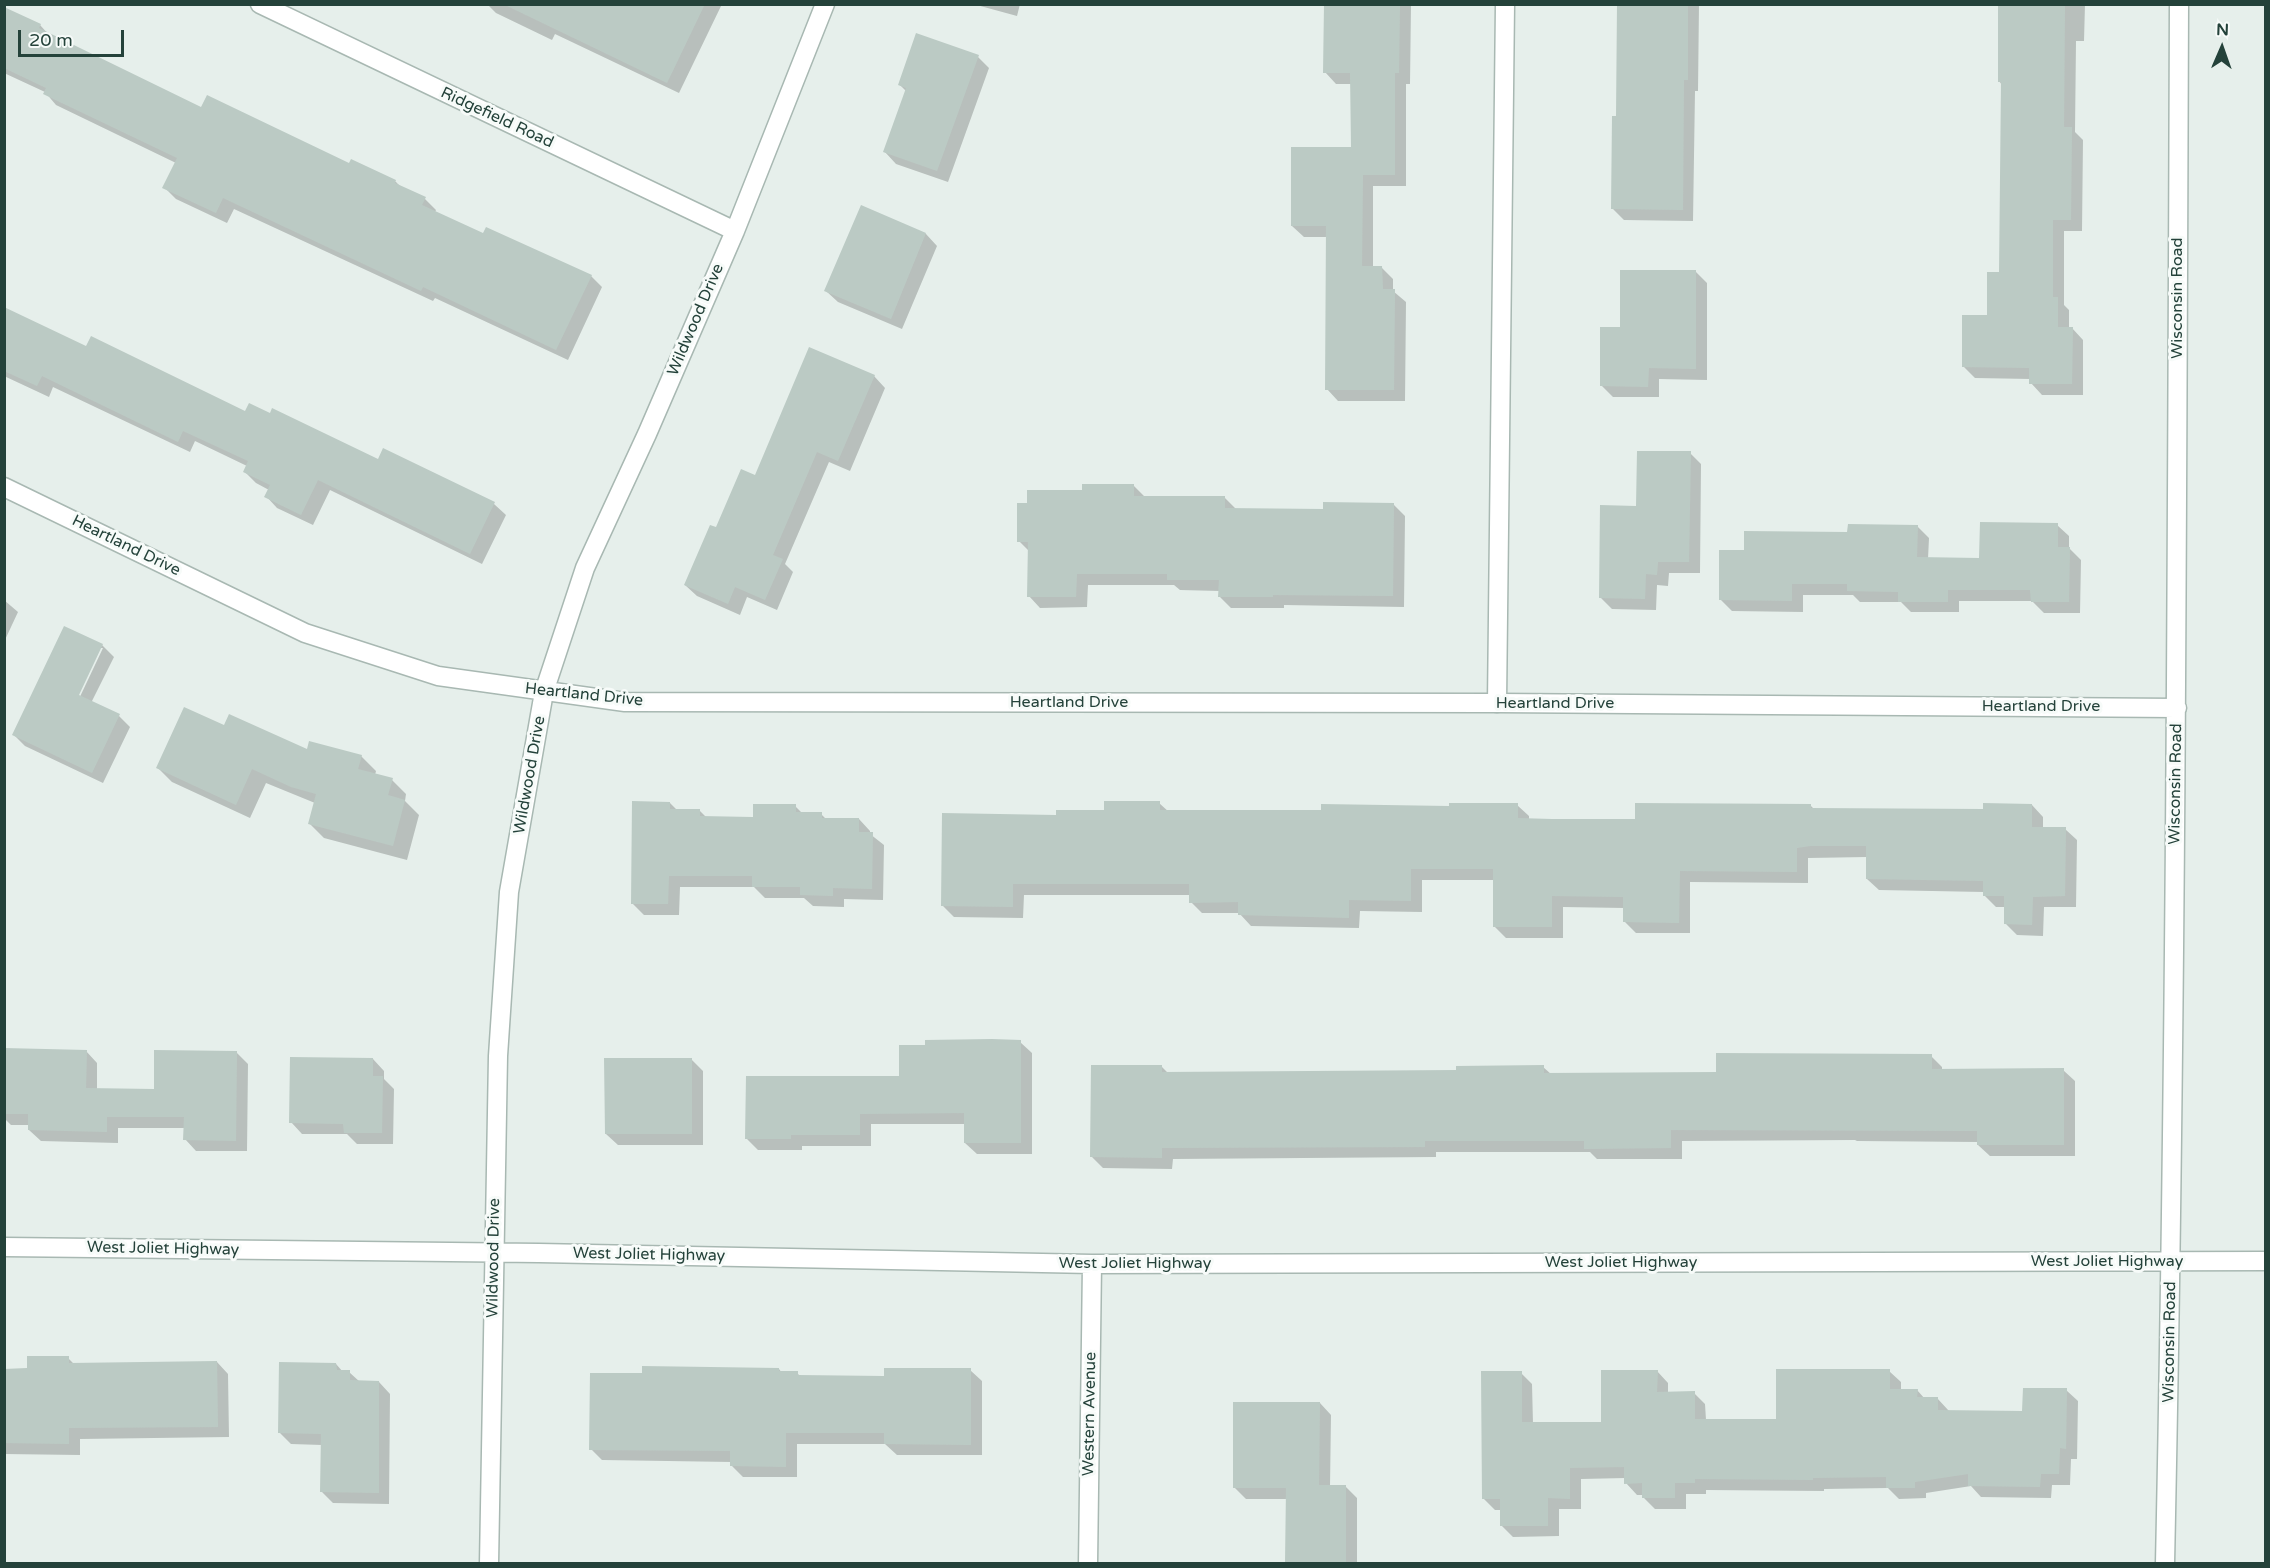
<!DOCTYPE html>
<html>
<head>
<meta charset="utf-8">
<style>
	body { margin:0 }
	#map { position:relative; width:2270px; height:1568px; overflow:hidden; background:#e6efeb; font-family:"Varela Round",sans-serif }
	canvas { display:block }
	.frame { position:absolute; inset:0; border:6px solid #24423a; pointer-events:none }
	.north { position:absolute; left:2192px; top:18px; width:60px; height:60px; -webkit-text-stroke:4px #f7fbf9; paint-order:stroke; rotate:2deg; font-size:16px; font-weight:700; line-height:24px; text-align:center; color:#24423a }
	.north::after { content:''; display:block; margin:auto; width:21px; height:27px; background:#24423a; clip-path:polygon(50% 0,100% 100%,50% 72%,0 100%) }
	.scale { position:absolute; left:18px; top:30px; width:106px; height:27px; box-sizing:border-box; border:3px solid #24423a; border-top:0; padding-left:8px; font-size:18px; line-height:21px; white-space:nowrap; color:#24423a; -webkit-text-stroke:4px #f7fbf9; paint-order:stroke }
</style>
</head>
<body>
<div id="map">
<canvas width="2270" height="1568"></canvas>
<div class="frame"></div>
<div class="north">N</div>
<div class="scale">20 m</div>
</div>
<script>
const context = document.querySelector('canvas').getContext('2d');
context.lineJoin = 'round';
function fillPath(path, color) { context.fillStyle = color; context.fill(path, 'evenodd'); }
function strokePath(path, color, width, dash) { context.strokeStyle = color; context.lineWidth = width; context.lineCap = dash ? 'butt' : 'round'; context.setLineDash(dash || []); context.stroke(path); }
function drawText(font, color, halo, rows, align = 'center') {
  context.font = font + ' "Varela Round",sans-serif'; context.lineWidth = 6; context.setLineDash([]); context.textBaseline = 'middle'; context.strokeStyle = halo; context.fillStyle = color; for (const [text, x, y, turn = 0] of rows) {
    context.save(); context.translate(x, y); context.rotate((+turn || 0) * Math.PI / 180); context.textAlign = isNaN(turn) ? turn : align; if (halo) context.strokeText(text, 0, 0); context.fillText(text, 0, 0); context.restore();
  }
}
fillPath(new Path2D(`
	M 487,4 L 722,4 L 679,93 L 555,34 L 552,40 L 496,13 Z
	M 973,4 L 1020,4 L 1017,16 Z
	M 1326,4 L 1411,4 L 1410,84 L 1406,84 L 1406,186 L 1373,186 L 1373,268 L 1382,268 L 1393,279 L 1393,291 L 1406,302 L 1405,401 L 1338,401 L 1327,389 L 1327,237 L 1304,237 L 1292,226 L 1352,149 L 1352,84 L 1336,84 L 1325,72 Z
	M 1618,4 L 1699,4 L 1698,91 L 1695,91 L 1693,221 L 1624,220 L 1613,209 L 1617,118 Z
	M 2000,4 L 2085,4 L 2084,41 L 2076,41 L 2075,132 L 2083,140 L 2082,231 L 2064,231 L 2064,305 L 2069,310 L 2069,328 L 2072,328 L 2083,340 L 2083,395 L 2042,395 L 2031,383 L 2031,379 L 1975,378 L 1964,367 L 1988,317 L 2000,274 L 2002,85 L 1999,81 Z
	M 4,9 L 40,25 L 50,36 L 202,109 L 350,165 L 352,161 L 396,182 L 401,187 L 425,199 L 436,210 L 435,212 L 484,235 L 591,276 L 602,287 L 568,360 L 435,298 L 433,301 L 234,209 L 227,223 L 176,199 L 164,187 L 176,163 L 56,105 L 45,92 L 4,73 Z
	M 978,57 L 989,68 L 948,182 L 896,164 L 885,152 L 906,91 L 900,85 Z
	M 862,207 L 926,234 L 937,246 L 902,329 L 838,302 L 826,291 Z
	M 1696,272 L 1707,283 L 1707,380 L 1659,379 L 1659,397 L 1613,397 L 1601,385 L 1622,329 Z
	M 4,309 L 87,348 L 246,413 L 379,461 L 384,450 L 494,504 L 506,515 L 482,564 L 330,490 L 313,525 L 277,508 L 266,496 L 269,490 L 256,483 L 245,472 L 247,466 L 195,441 L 190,452 L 53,387 L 49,397 L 4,376 Z
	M 874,376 L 885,388 L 850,471 L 829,462 L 785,564 L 793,572 L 777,610 L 747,597 L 740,615 L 697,596 L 685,585 L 717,529 L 756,477 Z
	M 1690,453 L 1701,464 L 1700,573 L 1669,573 L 1668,586 L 1657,585 L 1656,610 L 1612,609 L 1601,598 L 1638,507 Z
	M 1133,485 L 1145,497 L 1224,497 L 1236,509 L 1324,510 L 1394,505 L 1405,516 L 1404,607 L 1284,605 L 1284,608 L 1231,608 L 1220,597 L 1220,591 L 1180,590 L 1174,585 L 1088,585 L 1087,607 L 1040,608 L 1029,596 L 1029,551 L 1019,541 L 1028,505 L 1083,492 Z
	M 2057,525 L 2069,536 L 2069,548 L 2081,560 L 2080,613 L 2044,613 L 2032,601 L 1959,601 L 1959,612 L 1911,612 L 1901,602 L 1860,602 L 1853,595 L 1803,595 L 1803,612 L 1732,611 L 1720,599 L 1745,552 L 1849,534 L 1917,526 L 1929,538 L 1928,559 L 1981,560 Z
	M 4,600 L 18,612 L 4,642 Z
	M 65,628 L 102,645 L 114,657 L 91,703 L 119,716 L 130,727 L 103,783 L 25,746 L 14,735 ZM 99,648 L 103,648 L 77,703 L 74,701 Z
	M 224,727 L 308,752 L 361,756 L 376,771 L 375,775 L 392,780 L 406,794 L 405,801 L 419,815 L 407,860 L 324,838 L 310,824 L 315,803 L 266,783 L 250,818 L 172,782 L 158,768 Z
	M 670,803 L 677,810 L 699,810 L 707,818 L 754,818 L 795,806 L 803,814 L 821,814 L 826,819 L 859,819 L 870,831 L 870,834 L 884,845 L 883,900 L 844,899 L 844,907 L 813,906 L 804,898 L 765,898 L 754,887 L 680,887 L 679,915 L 644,915 L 632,903 Z
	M 1159,803 L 1169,812 L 1322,812 L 1517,805 L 1529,816 L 1529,819 L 1636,821 L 1810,805 L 1815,810 L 1985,810 L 2032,805 L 2043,817 L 2043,829 L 2065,829 L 2077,840 L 2076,907 L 2044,907 L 2043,936 L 2017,935 L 2006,924 L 2006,907 L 1996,907 L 1984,895 L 1984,892 L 1879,890 L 1867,879 L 1867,857 L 1808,858 L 1808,883 L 1690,882 L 1690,933 L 1636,933 L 1625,922 L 1625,908 L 1563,907 L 1563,938 L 1506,938 L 1494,926 L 1494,880 L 1422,880 L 1422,912 L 1360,911 L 1359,928 L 1251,926 L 1239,913 L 1202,913 L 1191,902 L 1191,895 L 1024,895 L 1023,918 L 954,917 L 943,906 L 1057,816 L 1105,812 Z
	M 1020,1042 L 1032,1053 L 1032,1154 L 977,1154 L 965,1143 L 965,1124 L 871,1124 L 871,1146 L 802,1146 L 802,1150 L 758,1150 L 747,1139 L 901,1078 Z
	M 4,1049 L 86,1051 L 97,1063 L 97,1090 L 155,1090 L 236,1052 L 248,1064 L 247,1151 L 196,1151 L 185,1139 L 185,1128 L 118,1128 L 118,1143 L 41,1141 L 29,1130 L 29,1125 L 11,1125 L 4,1118 Z
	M 1931,1056 L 1942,1067 L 1942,1071 L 2063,1070 L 2075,1081 L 2075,1156 L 1990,1156 L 1978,1145 L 1978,1142 L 1857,1141 L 1855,1140 L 1682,1141 L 1682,1159 L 1597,1159 L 1590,1152 L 1436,1152 L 1436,1157 L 1173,1159 L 1172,1169 L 1103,1168 L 1092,1157 L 1162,1067 L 1168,1073 L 1458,1072 L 1543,1067 L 1551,1074 L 1718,1073 Z
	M 373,1059 L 384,1071 L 384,1079 L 394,1089 L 393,1144 L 357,1144 L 347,1134 L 302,1134 L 291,1122 Z
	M 691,1059 L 703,1071 L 703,1145 L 618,1145 L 606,1134 Z
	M 68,1358 L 74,1364 L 217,1362 L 228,1374 L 229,1437 L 80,1439 L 80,1455 L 4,1454 L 4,1370 L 28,1370 Z
	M 336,1364 L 343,1372 L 349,1372 L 360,1382 L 379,1382 L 390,1394 L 389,1504 L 333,1503 L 322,1492 L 322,1445 L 291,1444 L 280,1433 Z
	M 779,1369 L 782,1373 L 797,1373 L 801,1377 L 885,1377 L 970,1370 L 982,1381 L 982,1455 L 897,1455 L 885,1444 L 797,1444 L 797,1477 L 743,1477 L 732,1466 L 732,1462 L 602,1460 L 591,1449 L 643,1375 Z
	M 1657,1371 L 1668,1383 L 1668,1393 L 1694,1393 L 1705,1404 L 1706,1420 L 1777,1421 L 1889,1371 L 1901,1382 L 1901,1391 L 1917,1390 L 1925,1399 L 1937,1398 L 1949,1411 L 2024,1412 L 2066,1390 L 2078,1401 L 2077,1459 L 2071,1459 L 2070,1485 L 2052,1485 L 2051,1498 L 1981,1497 L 1971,1486 L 1926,1493 L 1926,1498 L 1899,1499 L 1888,1488 L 1824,1489 L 1824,1491 L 1706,1490 L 1706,1494 L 1686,1494 L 1686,1509 L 1655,1509 L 1644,1498 L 1644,1495 L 1637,1495 L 1626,1483 L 1626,1478 L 1581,1479 L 1581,1509 L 1559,1509 L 1559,1536 L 1513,1537 L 1501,1525 L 1501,1510 L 1495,1510 L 1483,1498 L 1521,1373 L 1532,1384 L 1533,1424 L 1603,1424 Z
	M 1320,1403 L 1331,1415 L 1330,1487 L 1345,1486 L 1357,1498 L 1357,1564 L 1289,1564 L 1287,1561 L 1287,1499 L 1246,1499 L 1234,1487 Z`), '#0003');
fillPath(new Path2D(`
	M 503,4 L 705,4 L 667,83 Z
	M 1324,4 L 1400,4 L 1399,73 L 1395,73 L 1395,175 L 1363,175 L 1362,266 L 1382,266 L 1383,289 L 1395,289 L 1394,390 L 1325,390 L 1326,226 L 1291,226 L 1291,147 L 1351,147 L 1350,73 L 1323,73 Z
	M 1617,4 L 1688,4 L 1688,80 L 1684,80 L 1683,210 L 1611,209 L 1612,116 L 1616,116 Z
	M 1998,4 L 2065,4 L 2064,127 L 2072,127 L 2071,220 L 2053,220 L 2053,297 L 2058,297 L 2058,327 L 2073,327 L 2072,384 L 2029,384 L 2029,368 L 1962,367 L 1962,315 L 1987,315 L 1987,272 L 1999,272 L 2001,82 L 1998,82 Z
	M 4,7 L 41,24 L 39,28 L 201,107 L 207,95 L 349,163 L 351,159 L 396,180 L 395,183 L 426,197 L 422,205 L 483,233 L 486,227 L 592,275 L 556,350 L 423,287 L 421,291 L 223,198 L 216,213 L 162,188 L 177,158 L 43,94 L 46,88 L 4,68 Z
	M 916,33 L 979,55 L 937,171 L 883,152 L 906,88 L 898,85 Z
	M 861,205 L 926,233 L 891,319 L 824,291 Z
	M 1620,270 L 1696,270 L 1696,369 L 1649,368 L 1648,387 L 1600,386 L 1600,327 L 1620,327 Z
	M 4,307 L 86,346 L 91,336 L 245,411 L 249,403 L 270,413 L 272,408 L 378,459 L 383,448 L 495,502 L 470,554 L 318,480 L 301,515 L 264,497 L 270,485 L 243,472 L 248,461 L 183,431 L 178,442 L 42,376 L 37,386 L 4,371 Z
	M 809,347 L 875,375 L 838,461 L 817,452 L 773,555 L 783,559 L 765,600 L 735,587 L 728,604 L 684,585 L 710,525 L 716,527 L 741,469 L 755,475 Z
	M 1637,451 L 1691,451 L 1689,562 L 1658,562 L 1657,575 L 1646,574 L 1645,599 L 1599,598 L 1600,505 L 1636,506 Z
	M 1082,484 L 1134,484 L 1134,496 L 1225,496 L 1225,508 L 1323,509 L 1323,502 L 1394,503 L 1393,596 L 1273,595 L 1273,597 L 1218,597 L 1219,580 L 1167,580 L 1167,574 L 1077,574 L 1076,597 L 1027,597 L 1028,542 L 1017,542 L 1017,503 L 1027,503 L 1027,490 L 1082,490 Z
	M 1980,522 L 2058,523 L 2058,547 L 2070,547 L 2069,602 L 2031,602 L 2030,590 L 1948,590 L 1948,602 L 1898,602 L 1898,592 L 1847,591 L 1847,584 L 1792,584 L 1792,601 L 1719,600 L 1719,550 L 1744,550 L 1744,531 L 1847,532 L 1848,524 L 1918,525 L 1917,557 L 1979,558 Z
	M 64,626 L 103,644 L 79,695 L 120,714 L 92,773 L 12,735 Z
	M 184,707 L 224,725 L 229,714 L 307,749 L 309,741 L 362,755 L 358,769 L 393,778 L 388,795 L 405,800 L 393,846 L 308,824 L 316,794 L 291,787 L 252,769 L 236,805 L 156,768 Z
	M 632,801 L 670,802 L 670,809 L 700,809 L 700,816 L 753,817 L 753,804 L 796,804 L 796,812 L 822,812 L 822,818 L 859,818 L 859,832 L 873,832 L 872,889 L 833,888 L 833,896 L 800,895 L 800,887 L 752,887 L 752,876 L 669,876 L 668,904 L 631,904 Z
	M 1104,801 L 1160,801 L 1160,810 L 1321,810 L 1321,804 L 1449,806 L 1449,803 L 1518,803 L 1518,818 L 1552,819 L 1635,819 L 1635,803 L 1811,804 L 1811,808 L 1983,809 L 1983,803 L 2032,804 L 2032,827 L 2066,827 L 2065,896 L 2033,897 L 2032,925 L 2004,924 L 2004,896 L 1983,896 L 1983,881 L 1866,879 L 1866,846 L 1810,846 L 1797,848 L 1797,872 L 1680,871 L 1679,923 L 1623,922 L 1623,897 L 1552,896 L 1552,927 L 1493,927 L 1493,869 L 1411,869 L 1411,901 L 1349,900 L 1349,918 L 1238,915 L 1238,902 L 1189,903 L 1189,884 L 1013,884 L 1013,907 L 941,906 L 942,813 L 1056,815 L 1056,810 L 1104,810 Z
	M 992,1039 L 1021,1040 L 1021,1143 L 964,1143 L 964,1113 L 860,1114 L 860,1135 L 791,1135 L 791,1139 L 745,1139 L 746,1076 L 899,1076 L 899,1045 L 925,1045 L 925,1040 Z
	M 4,1048 L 87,1050 L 86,1088 L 154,1089 L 154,1050 L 237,1051 L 236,1141 L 183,1140 L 184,1117 L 107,1117 L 107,1132 L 28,1130 L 28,1114 L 4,1114 Z
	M 1716,1053 L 1932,1054 L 1932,1069 L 2064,1068 L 2064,1145 L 1977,1145 L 1977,1131 L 1671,1130 L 1671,1148 L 1584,1149 L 1584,1141 L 1425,1141 L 1425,1147 L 1162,1148 L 1162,1158 L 1090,1157 L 1091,1065 L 1162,1065 L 1162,1072 L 1456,1070 L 1456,1066 L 1544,1065 L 1544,1073 L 1716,1072 Z
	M 290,1057 L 373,1058 L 373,1076 L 383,1076 L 382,1133 L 344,1133 L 343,1124 L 289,1123 Z
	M 604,1058 L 692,1058 L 692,1134 L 605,1134 Z
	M 27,1356 L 69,1356 L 69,1363 L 217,1361 L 218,1427 L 69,1428 L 69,1444 L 4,1443 L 4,1369 L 27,1368 Z
	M 279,1362 L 336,1363 L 337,1370 L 350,1370 L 350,1380 L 379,1381 L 379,1493 L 320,1492 L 321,1434 L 278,1433 Z
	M 642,1366 L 779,1368 L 779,1371 L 798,1371 L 798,1375 L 884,1376 L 884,1368 L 971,1368 L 971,1445 L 884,1444 L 884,1433 L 786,1433 L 786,1467 L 730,1466 L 730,1451 L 589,1450 L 590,1373 L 642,1373 Z
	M 1776,1369 L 1890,1369 L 1890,1389 L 1918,1389 L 1917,1397 L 1938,1397 L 1938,1410 L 2022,1411 L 2023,1388 L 2067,1388 L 2066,1449 L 2060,1448 L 2059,1474 L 2041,1474 L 2040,1487 L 1968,1486 L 1968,1474 L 1915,1482 L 1915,1488 L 1886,1488 L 1886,1477 L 1813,1478 L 1813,1480 L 1695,1479 L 1695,1483 L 1675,1483 L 1675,1498 L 1642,1498 L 1642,1483 L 1624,1484 L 1624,1467 L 1570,1468 L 1570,1499 L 1548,1498 L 1548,1526 L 1500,1526 L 1500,1499 L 1482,1499 L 1481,1371 L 1522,1371 L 1522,1422 L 1601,1422 L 1601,1370 L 1658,1370 L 1657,1392 L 1695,1391 L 1695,1419 L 1776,1419 Z
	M 1233,1402 L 1320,1402 L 1319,1485 L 1346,1485 L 1346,1562 L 1285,1562 L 1286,1488 L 1233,1488 Z`), '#bbcac4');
const service = new Path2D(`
	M 1497,703 L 1505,4`);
const minor = new Path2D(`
	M 260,4 L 735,231
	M 4,487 L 305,633 L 438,676 L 625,702 L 1497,703 L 2177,708
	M 4,1247 L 539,1253 L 1092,1264 L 2266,1261
	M 489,1564 L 498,1056 L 509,892 L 544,692 L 585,568 L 647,434 L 735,231 L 825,4
	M 1088,1564 L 1092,1264
	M 2165,1564 C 2176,1044 2177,524 2179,4`);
strokePath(service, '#a8b8b2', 21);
strokePath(minor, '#a8b8b2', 21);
strokePath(service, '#fff', 18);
strokePath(minor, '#fff', 18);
drawText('16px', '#24423a', '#f7fbf9', [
	["Ridgefield Road",497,118,25],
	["Wisconsin Road",2178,298,-90],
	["Wildwood Drive",696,320,-67],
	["Heartland Drive",126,546,26],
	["Heartland Drive",584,695,6],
	["Heartland Drive",1069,703],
	["Heartland Drive",1555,704],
	["Heartland Drive",2041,707],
	["Wildwood Drive",530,775,-80],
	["Wisconsin Road",2176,784,-89],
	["West Joliet Highway",163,1249,1],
	["West Joliet Highway",649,1255,1],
	["Wildwood Drive",494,1258,-89],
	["West Joliet Highway",2107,1262],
	["West Joliet Highway",1621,1263],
	["West Joliet Highway",1135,1264],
	["Wisconsin Road",2170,1342,-89],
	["Western Avenue",1090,1414,-89]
]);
</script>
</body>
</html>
